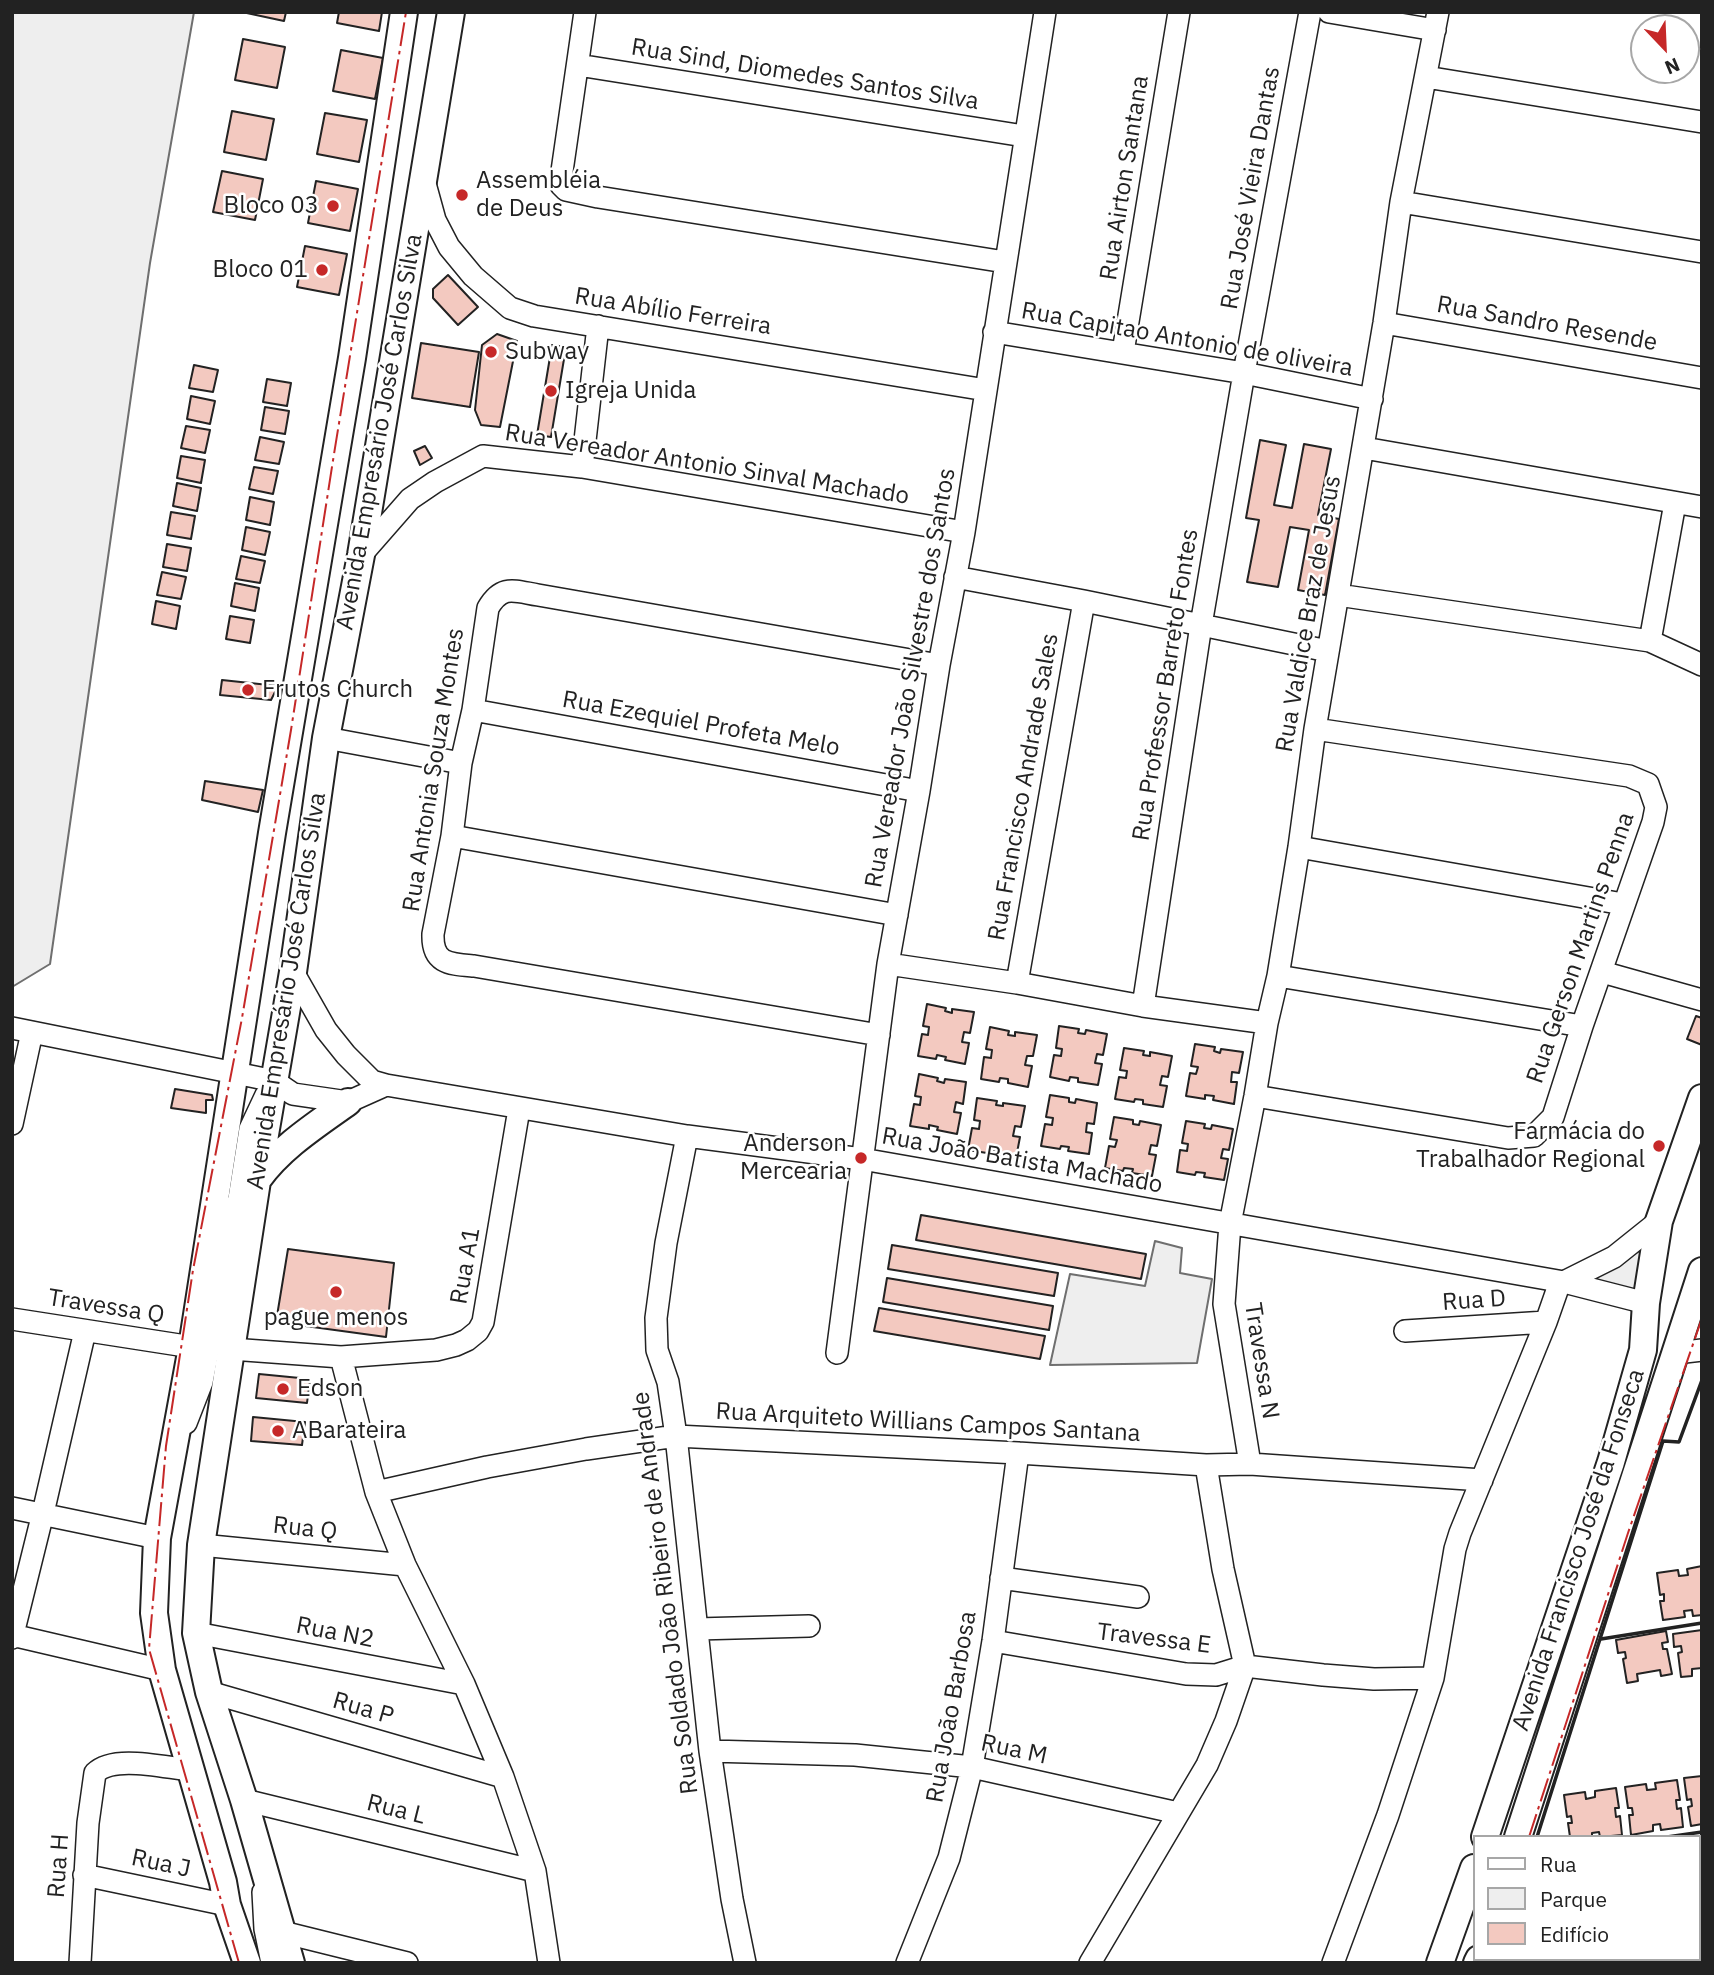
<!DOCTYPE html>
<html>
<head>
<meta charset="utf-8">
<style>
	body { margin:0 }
	#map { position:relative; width:1714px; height:1975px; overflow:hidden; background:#fff; font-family:"IBM Plex Sans",sans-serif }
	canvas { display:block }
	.frame { position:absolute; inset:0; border:14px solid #222; pointer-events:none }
	.legend { position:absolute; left:1473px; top:1835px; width:228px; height:126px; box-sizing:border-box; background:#fff; border:2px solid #a7a7a7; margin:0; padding:9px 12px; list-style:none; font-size:21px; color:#222 }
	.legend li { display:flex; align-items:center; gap:14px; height:35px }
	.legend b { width:35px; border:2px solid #a7a7a7 }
	.north { position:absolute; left:1630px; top:14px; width:70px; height:70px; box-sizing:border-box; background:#fff; border:2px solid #a7a7a7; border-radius:50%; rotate:157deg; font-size:19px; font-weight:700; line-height:28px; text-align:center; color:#222 }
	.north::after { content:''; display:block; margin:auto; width:24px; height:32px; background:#c62828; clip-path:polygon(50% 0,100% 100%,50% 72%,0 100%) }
</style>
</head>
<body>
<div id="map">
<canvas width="1714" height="1975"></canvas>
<div class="frame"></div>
<ul class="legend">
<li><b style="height:9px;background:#fff"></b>Rua</li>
<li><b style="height:19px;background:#eee"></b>Parque</li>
<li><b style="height:19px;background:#f3c9c0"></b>Edifício</li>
</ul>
<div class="north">N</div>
</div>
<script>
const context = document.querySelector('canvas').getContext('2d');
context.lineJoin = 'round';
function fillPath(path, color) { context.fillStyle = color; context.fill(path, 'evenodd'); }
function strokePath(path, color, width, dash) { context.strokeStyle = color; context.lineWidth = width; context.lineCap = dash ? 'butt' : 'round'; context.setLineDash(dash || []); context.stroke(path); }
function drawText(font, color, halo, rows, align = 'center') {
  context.font = font + ' "IBM Plex Sans",sans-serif'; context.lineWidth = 5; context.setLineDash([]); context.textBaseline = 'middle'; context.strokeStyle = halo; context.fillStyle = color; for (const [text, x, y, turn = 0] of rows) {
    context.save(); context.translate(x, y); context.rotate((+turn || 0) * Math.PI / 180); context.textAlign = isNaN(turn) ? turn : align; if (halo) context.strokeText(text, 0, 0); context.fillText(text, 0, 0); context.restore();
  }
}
const green = new Path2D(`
	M 12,12 L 194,12 L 150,263 L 50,964 L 12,987 Z
	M 1155,1241 L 1182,1248 L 1180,1273 L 1212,1279 L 1197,1363 L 1050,1365 L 1070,1274 L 1145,1286 Z
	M 1645,1248 L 1637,1290 L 1583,1281 Z`);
fillPath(green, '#eee');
strokePath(green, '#6f6f6f', 2);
const building = new Path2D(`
	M 242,12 L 286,12 L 284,21 Z
	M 339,12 L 382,12 L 379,31 L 337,23 Z
	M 243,39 L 285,47 L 277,88 L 235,80 Z
	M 341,50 L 383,58 L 375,99 L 333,91 Z
	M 232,111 L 274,119 L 266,160 L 224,152 Z
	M 325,113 L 367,120 L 359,162 L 317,154 Z
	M 222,171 L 263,179 L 255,220 L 213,212 Z
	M 316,181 L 358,189 L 350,231 L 308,223 Z
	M 305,246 L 347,254 L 339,295 L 297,287 Z
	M 448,275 L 478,307 L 458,325 L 433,298 L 433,289 Z
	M 497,334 L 517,341 L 500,427 L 481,425 L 475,410 L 482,345 Z
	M 421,343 L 479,352 L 470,407 L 412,398 Z
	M 552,345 L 566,347 L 551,437 L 537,435 Z
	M 194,365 L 218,370 L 213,392 L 189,388 Z
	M 267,379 L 291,383 L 287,406 L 263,402 Z
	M 191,396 L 215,401 L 210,424 L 187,419 Z
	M 265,407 L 289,411 L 285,434 L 261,430 Z
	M 186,426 L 210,430 L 205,453 L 181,448 Z
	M 260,437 L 284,442 L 279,464 L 255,460 Z
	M 1260,440 L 1286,445 L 1274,505 L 1292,508 L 1304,444 L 1331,449 L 1318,515 L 1339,519 L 1325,595 L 1298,590 L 1309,530 L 1290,527 L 1278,587 L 1247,582 L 1259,520 L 1246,518 Z
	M 425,446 L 432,458 L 420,465 L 414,451 Z
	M 181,456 L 205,460 L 201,483 L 177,478 Z
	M 254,467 L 278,471 L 273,494 L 249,489 Z
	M 177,483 L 201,488 L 197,511 L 173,506 Z
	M 250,497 L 274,502 L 270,525 L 246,520 Z
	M 171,512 L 195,516 L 191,539 L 167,535 Z
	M 246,527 L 270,532 L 265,555 L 242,550 Z
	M 167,544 L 191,548 L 187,571 L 163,567 Z
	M 241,556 L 265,561 L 260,583 L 236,579 Z
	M 162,572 L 186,577 L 181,599 L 157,595 Z
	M 235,583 L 259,588 L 255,611 L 231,606 Z
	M 156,601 L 180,606 L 176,629 L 152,624 Z
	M 230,616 L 254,620 L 250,643 L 226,639 Z
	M 222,680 L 278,686 L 271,700 L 220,695 Z
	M 205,781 L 263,790 L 258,812 L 202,800 Z
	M 927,1004 L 946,1008 L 945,1011 L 952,1013 L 952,1009 L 974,1012 L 970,1033 L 964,1032 L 962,1042 L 969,1043 L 965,1064 L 945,1060 L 946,1057 L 937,1055 L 936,1059 L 918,1056 L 922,1034 L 928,1035 L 929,1027 L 923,1026 Z
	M 1696,1016 L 1702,1018 L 1702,1045 L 1687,1039 Z
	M 1059,1026 L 1079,1029 L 1078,1033 L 1085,1034 L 1086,1030 L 1107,1034 L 1103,1055 L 1097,1054 L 1095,1063 L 1102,1064 L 1098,1085 L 1078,1082 L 1078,1078 L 1070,1077 L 1069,1081 L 1050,1077 L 1054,1055 L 1061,1056 L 1062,1049 L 1056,1048 Z
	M 990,1027 L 1009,1031 L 1008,1035 L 1015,1036 L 1015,1032 L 1037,1035 L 1033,1056 L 1027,1056 L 1025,1065 L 1032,1066 L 1028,1087 L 1008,1083 L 1008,1079 L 1000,1078 L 999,1082 L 981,1079 L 984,1057 L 991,1058 L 992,1050 L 986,1049 Z
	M 1195,1044 L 1215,1047 L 1214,1051 L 1220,1053 L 1221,1049 L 1243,1052 L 1239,1073 L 1232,1072 L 1231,1082 L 1237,1082 L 1234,1104 L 1213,1100 L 1214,1096 L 1205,1095 L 1205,1099 L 1186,1096 L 1190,1073 L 1196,1074 L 1198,1067 L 1191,1066 Z
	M 1124,1048 L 1144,1051 L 1143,1055 L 1150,1056 L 1150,1052 L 1172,1056 L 1168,1077 L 1162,1076 L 1160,1085 L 1167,1086 L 1163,1107 L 1143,1104 L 1143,1100 L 1135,1099 L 1134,1102 L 1115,1099 L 1119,1077 L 1126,1078 L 1127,1071 L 1120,1070 Z
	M 919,1074 L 938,1078 L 937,1081 L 944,1083 L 945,1079 L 966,1082 L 963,1104 L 956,1102 L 954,1112 L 961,1113 L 957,1134 L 937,1130 L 938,1127 L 929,1125 L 929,1129 L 910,1126 L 914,1104 L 920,1105 L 921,1097 L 915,1096 Z
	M 175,1089 L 212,1095 L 213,1100 L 206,1100 L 206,1113 L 171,1108 Z
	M 1050,1095 L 1069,1098 L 1069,1102 L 1075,1103 L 1076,1099 L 1097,1103 L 1094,1124 L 1087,1123 L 1086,1132 L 1092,1133 L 1089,1154 L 1068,1151 L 1069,1147 L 1061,1146 L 1060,1149 L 1041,1146 L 1045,1124 L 1052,1125 L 1053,1118 L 1046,1117 Z
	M 977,1098 L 997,1101 L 996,1105 L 1003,1106 L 1003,1103 L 1025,1106 L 1021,1127 L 1015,1126 L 1013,1136 L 1020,1137 L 1016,1158 L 996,1154 L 996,1150 L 988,1149 L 987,1153 L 968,1150 L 972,1128 L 979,1129 L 980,1121 L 974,1120 Z
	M 1114,1117 L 1133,1120 L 1133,1124 L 1139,1125 L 1140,1121 L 1161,1125 L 1157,1146 L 1151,1145 L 1149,1154 L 1156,1155 L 1152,1176 L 1132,1173 L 1133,1169 L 1124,1168 L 1123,1171 L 1105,1168 L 1109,1146 L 1115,1147 L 1117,1140 L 1110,1139 Z
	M 1186,1121 L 1205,1124 L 1204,1128 L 1211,1129 L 1212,1125 L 1233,1129 L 1229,1150 L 1223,1149 L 1221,1158 L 1228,1159 L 1224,1180 L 1204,1177 L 1205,1173 L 1196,1172 L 1195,1175 L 1177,1172 L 1180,1150 L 1187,1151 L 1188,1144 L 1182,1143 Z
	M 921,1215 L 1146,1254 L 1141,1279 L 916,1240 Z
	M 892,1245 L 1058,1273 L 1054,1296 L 888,1269 Z
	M 288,1249 L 394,1263 L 386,1337 L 276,1322 Z
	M 887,1278 L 1053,1306 L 1049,1330 L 883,1302 Z
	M 879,1308 L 1045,1336 L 1040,1359 L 874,1331 Z
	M 259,1374 L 310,1379 L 307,1403 L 256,1398 Z
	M 253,1417 L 305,1422 L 302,1445 L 251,1441 Z
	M 1702,1566 L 1702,1615 L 1693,1616 L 1692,1610 L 1684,1611 L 1685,1617 L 1663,1620 L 1660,1601 L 1664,1601 L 1664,1594 L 1660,1595 L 1657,1573 L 1678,1570 L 1679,1576 L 1688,1575 L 1687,1569 Z
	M 1702,1630 L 1702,1668 L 1692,1669 L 1692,1676 L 1681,1677 L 1678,1653 L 1682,1652 L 1681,1646 L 1674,1647 L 1673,1634 Z
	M 1666,1631 L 1668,1642 L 1662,1643 L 1663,1649 L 1667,1649 L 1672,1674 L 1661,1676 L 1660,1670 L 1637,1674 L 1638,1681 L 1627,1683 L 1623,1659 L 1626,1658 L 1625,1652 L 1618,1653 L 1616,1640 Z
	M 1702,1776 L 1702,1824 L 1691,1826 L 1688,1807 L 1692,1806 L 1691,1799 L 1687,1800 L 1684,1778 Z
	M 1677,1780 L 1680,1800 L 1676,1800 L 1677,1809 L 1681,1808 L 1683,1827 L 1661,1830 L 1660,1824 L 1653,1825 L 1653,1831 L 1631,1835 L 1629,1815 L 1633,1815 L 1632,1808 L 1628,1808 L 1625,1787 L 1646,1784 L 1647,1790 L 1656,1789 L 1655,1783 Z
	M 1616,1788 L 1619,1808 L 1615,1808 L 1616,1817 L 1620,1816 L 1622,1835 L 1600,1837 L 1599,1832 L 1592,1833 L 1592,1837 L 1570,1837 L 1568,1823 L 1572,1823 L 1571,1816 L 1567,1817 L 1564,1795 L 1585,1792 L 1586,1799 L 1595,1797 L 1595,1791 Z
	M 1648,1959 L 1696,1959 L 1697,1963 L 1649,1963 Z`);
fillPath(building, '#f3c9c0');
strokePath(building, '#222', 2);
const minor = new Path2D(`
	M 585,12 L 561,178 L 561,185 L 566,190 L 598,197 L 1005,262
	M 1329,12 L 1435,30
	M 578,65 L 1024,136
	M 1426,77 L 1702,122
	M 424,180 L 435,220 L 449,247 L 473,276 L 510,308 L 534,316 L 986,390
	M 1401,202 L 1702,252
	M 1384,323 L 1702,378
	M 994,332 L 1244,373 L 1372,399
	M 1123,352 L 1179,12
	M 1364,448 L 1702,507
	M 582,467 L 598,326
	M 361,555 L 410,499 L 435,482 L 483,456 L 582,467 L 964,532
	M 955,577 L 1084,601 L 1328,651
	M 1338,595 L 1650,641 L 1702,665
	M 1650,641 L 1675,503
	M 473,710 L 919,791
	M 326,738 L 461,763
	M 452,836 L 897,915
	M 1299,847 L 1623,904
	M 888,964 L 1017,983 L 1143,1006 L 1267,1023
	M 293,972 L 326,1030 L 346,1055 L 372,1081 L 386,1085 L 687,1136 L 862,1159 L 1564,1282 L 1646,1303
	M 1602,972 L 1702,1000
	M 1278,976 L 1582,1026
	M 1017,983 L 1084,601
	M 1143,1006 L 1201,625 L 1244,373 L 1310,12
	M 12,1028 L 255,1077 L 274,1081 L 293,1094 L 348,1102 L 386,1085
	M 879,1035 L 474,966 C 450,964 432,964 433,934 L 452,836 L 461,763 L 473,710 L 488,608 C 502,584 514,591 538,595 L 939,665
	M 1255,1096 L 1508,1138 L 1534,1136 L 1553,1117 L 1582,1026 L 1653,822 L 1656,807 L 1648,784 L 1629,776 L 1315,729
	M 12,1124 L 32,1032
	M 687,1136 L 666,1243 L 656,1318 L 657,1350 L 668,1382 L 676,1436 L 710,1751 L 732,1899 L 745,1963
	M 232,1243 L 250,1129 L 266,1095
	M 1564,1282 L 1614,1257 L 1659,1221
	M 12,1319 L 192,1347
	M 1405,1331 L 1546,1322
	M 231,1349 L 341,1357 L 436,1350 L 456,1345 L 467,1340 L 478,1331 L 483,1322 L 519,1109
	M 837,1353 L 888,964 L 919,791 L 939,665 L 964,532 L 1045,12
	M 1676,1353 L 1702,1350
	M 341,1357 L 376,1492 L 405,1565 L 464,1684 L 503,1777 L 535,1871 L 549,1963
	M 186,1423 L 202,1382 L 225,1262 L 224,1228 L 219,1202
	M 1250,1464 L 1224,1304 L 1230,1224 L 1255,1096 L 1267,1023 L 1278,976 L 1299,847 L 1315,729 L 1384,323 L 1401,202 L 1438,12
	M 376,1492 L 487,1467 L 586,1449 L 676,1436 L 1018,1453 L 1206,1465 L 1250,1464 L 1482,1480
	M 12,1508 L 157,1538
	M 201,1545 L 405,1565
	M 1001,1578 L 1138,1597
	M 697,1629 L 809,1626
	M 196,1633 L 464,1684
	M 12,1635 L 162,1670
	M 12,1638 L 43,1513 L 85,1331
	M 993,1641 L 1186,1674 L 1216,1675 L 1245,1666 L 1323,1675 L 1374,1679 L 1433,1678
	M 209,1692 L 503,1777
	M 710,1751 L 855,1755 L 972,1767 L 1178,1813
	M 244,1800 L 535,1871
	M 84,1875 L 227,1905
	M 263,1892 L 265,1929 L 272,1963
	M 282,1932 L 407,1963
	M 80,1963 L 88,1823 L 95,1773 C 114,1754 166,1768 191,1770
	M 907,1963 L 949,1858 L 972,1767 L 993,1641 L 1018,1453
	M 1090,1963 L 1207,1765 L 1226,1721 L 1245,1666 L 1223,1569 L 1206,1465
	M 1333,1963 L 1388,1815 L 1433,1678 L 1455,1549 L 1460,1533 L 1546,1322 L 1560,1282`);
const major = new Path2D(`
	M 258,1179 C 281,1147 316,1125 348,1102
	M 1485,1837 L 1611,1462 L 1643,1350 L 1646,1303 L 1659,1221 L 1702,1098
	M 1518,1837 L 1702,1271
	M 247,1963 L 227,1905 L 223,1882 L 162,1670 L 154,1613 L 157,1538 L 192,1347 L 272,833 L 352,358 L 404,12
	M 291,1963 L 244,1800 L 209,1692 L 196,1633 L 201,1545 L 257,1181 L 293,972 L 326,738 L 361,555 L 451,12
	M 1440,1963 L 1474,1868
	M 1477,1963 L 1479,1959`);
strokePath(minor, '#222', 24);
strokePath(major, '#222', 30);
strokePath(minor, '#fff', 21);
strokePath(major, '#fff', 26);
strokePath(new Path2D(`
	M 1601,1639 L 1702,1623
	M 1537,1837 L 1663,1441 L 1679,1442 L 1702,1380
	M 1667,1837 L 1702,1832
	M 1497,1963 L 1498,1959`), '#222', 3.5);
strokePath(new Path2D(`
	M 1529,1837 L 1628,1533 L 1702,1318
	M 239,1963 L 149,1649 L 166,1446 L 193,1270 L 242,1018 L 291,730 L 334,454 L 406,12
	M 1489,1963 L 1490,1959`), '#c62828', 2, [24, 5, 3.5, 5]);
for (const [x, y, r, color] of [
	[462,195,7,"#c62828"],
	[333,206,7,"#c62828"],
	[322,270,7,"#c62828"],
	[491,352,7,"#c62828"],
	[551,391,7,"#c62828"],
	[248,690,7,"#c62828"],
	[1659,1146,7,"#c62828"],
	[861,1158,7,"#c62828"],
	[336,1292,7,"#c62828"],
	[283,1389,7,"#c62828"],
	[278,1431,7,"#c62828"]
]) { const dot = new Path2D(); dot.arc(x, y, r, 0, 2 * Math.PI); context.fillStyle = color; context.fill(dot); strokePath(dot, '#fff', 2.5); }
drawText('24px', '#222', '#fff', [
	["Rua Sind, Diomedes Santos Silva",805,75,9],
	["Rua Airton Santana",1125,178,-81],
	["Rua José Vieira Dantas",1251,188,-80],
	["Rua Abílio Ferreira",673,312,9],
	["Rua Sandro Resende",1547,324,10],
	["Rua Capitao Antonio de oliveira",1187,340,10],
	["Avenida Empresário José Carlos Silva",380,432,-80],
	["Rua Vereador Antonio Sinval Machado",707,465,9],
	["Rua Valdice Braz de Jesus",1309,614,-80],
	["Rua Vereador João Silvestre dos Santos",911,678,-80],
	["Rua Professor Barreto Fontes",1166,685,-81],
	["Rua Ezequiel Profeta Melo",701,724,10],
	["Rua Antonia Souza Montes",434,770,-81],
	["Rua Francisco Andrade Sales",1024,787,-80],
	["Rua Gerson Martins Penna",1581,948,-71],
	["Avenida Empresário José Carlos Silva",287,991,-81],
	["Rua João Batista Machado",1022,1161,10],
	["Rua A1",466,1266,-80],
	["Rua D",1474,1301,-4],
	["Travessa Q",106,1307,9],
	["Travessa N",1261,1361,81],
	["Rua Arquiteto Willians Campos Santana",928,1423,3],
	["Rua Q",305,1529,6],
	["Avenida Francisco José da Fonseca",1579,1550,-72],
	["Rua Soldado João Ribeiro de Andrade",666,1593,-97],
	["Rua N2",335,1633,11],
	["Travessa E",1154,1639,7],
	["Rua João Barbosa",952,1707,-80],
	["Rua P",363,1709,16],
	["Rua M",1014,1750,12],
	["Rua L",396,1810,14],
	["Rua J",161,1864,12],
	["Rua H",59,1866,-86]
]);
drawText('24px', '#222', '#fff', [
	["Assembléia",476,181],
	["de Deus",476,209],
	["Bloco 03",319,206,"right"],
	["Bloco 01",308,270,"right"],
	["Subway",505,352],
	["Igreja Unida",565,391],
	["Frutos Church",262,690],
	["Farmácia do",1645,1132,"right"],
	["Trabalhador Regional",1645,1160,"right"],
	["Anderson",847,1144,"right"],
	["Mercearia",847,1172,"right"],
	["pague menos",336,1318,"center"],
	["Edson",297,1389],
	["ABarateira",292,1431]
], 'left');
</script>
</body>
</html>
